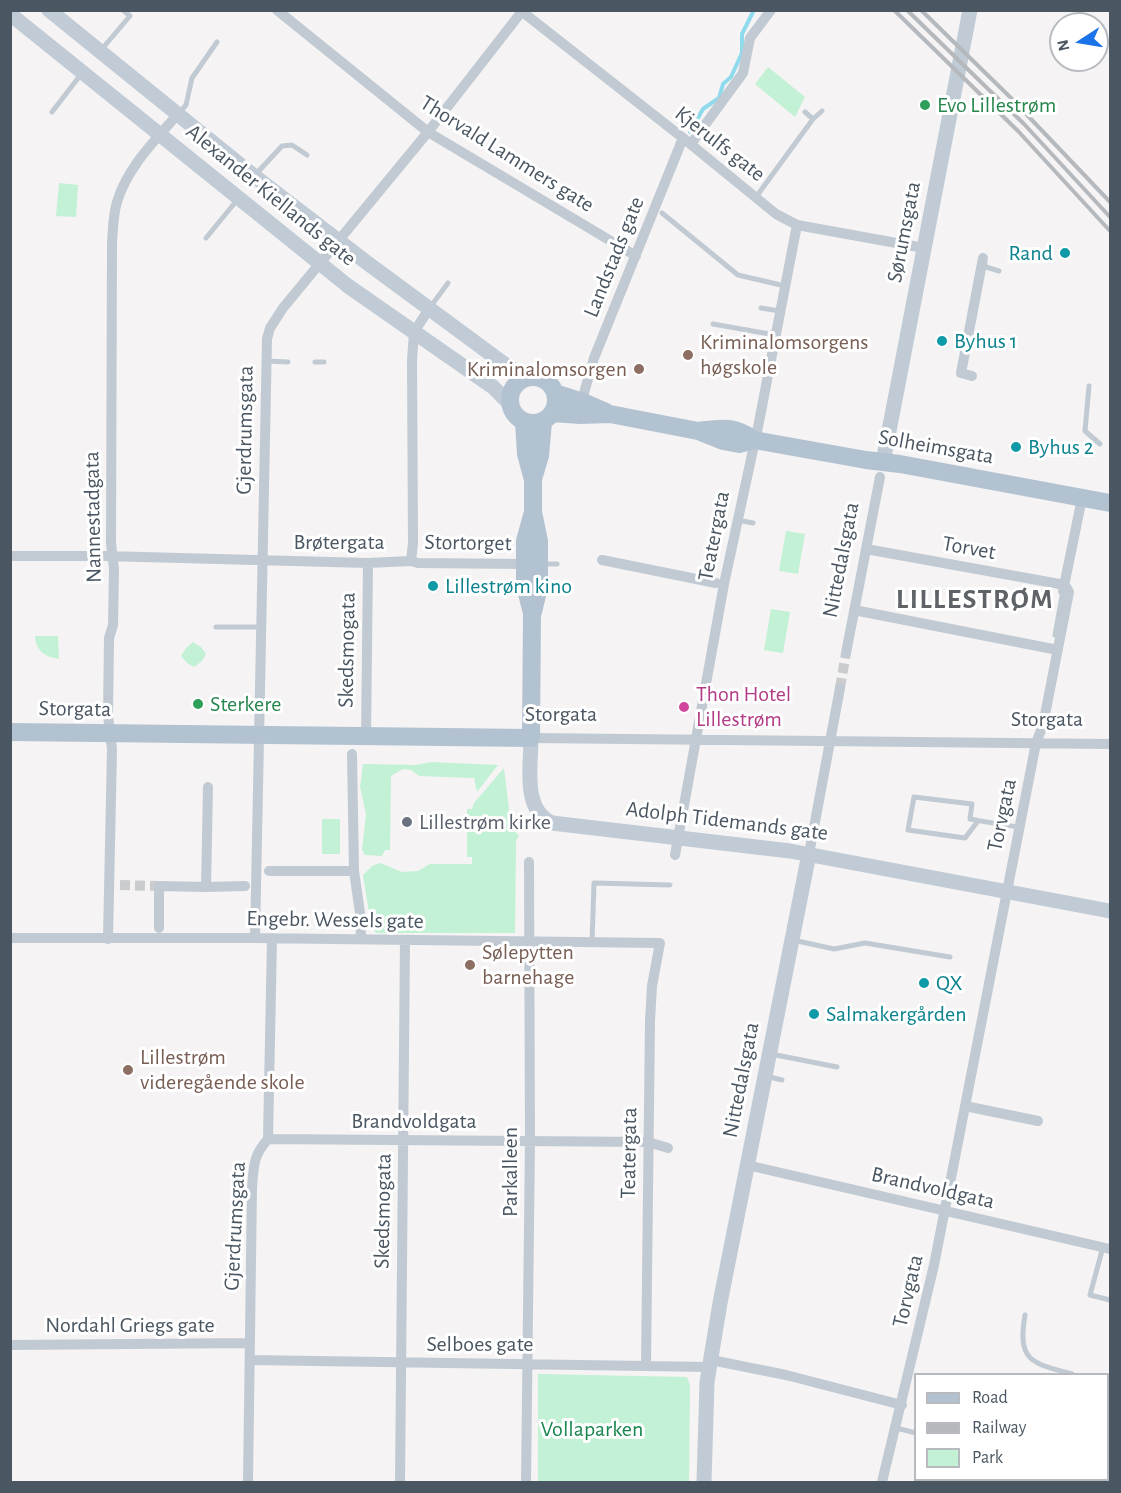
<!DOCTYPE html>
<html>
<head>
<meta charset="utf-8">
<style>
	body { margin:0 }
	#map { position:relative; width:1121px; height:1493px; overflow:hidden; background:#f5f3f3; font-family:"Alegreya Sans",sans-serif }
	canvas { display:block }
	.frame { position:absolute; inset:0; border:12px solid #4a5661; pointer-events:none }
	.legend { position:absolute; left:914px; top:1373px; width:195px; height:108px; box-sizing:border-box; background:#fff; border:2px solid #b7bbc0; margin:0; padding:8px 10px; list-style:none; font-size:18px; color:#4a5661 }
	.legend li { display:flex; align-items:center; gap:12px; height:30px }
	.legend b { width:30px; border:2px solid #b7bbc0 }
	.north { position:absolute; left:1049px; top:12px; width:60px; height:60px; box-sizing:border-box; background:#fff; border:2px solid #b7bbc0; border-radius:50%; rotate:258deg; font-size:16px; font-weight:700; line-height:24px; text-align:center; color:#4a5661 }
	.north::after { content:''; display:block; margin:auto; width:21px; height:27px; background:#1a73e8; clip-path:polygon(50% 0,100% 100%,50% 72%,0 100%) }
</style>
</head>
<body>
<div id="map">
<canvas width="1121" height="1493"></canvas>
<div class="frame"></div>
<ul class="legend">
<li><b style="height:8px;background:#b3c2d1"></b>Road</li>
<li><b style="height:8px;background:#b5b8bd"></b>Railway</li>
<li><b style="height:16px;background:#c3f1d5"></b>Park</li>
</ul>
<div class="north">N</div>
</div>
<script>
const context = document.querySelector('canvas').getContext('2d');
context.lineJoin = 'round';
function fillPath(path, color) { context.fillStyle = color; context.fill(path, 'evenodd'); }
function strokePath(path, color, width, dash) { context.strokeStyle = color; context.lineWidth = width; context.lineCap = dash ? 'butt' : 'round'; context.setLineDash(dash || []); context.stroke(path); }
function drawText(font, color, halo, rows, align = 'center') {
  context.font = font + ' "Alegreya Sans",sans-serif'; context.lineWidth = 6; context.setLineDash([]); context.textBaseline = 'middle'; context.strokeStyle = halo; context.fillStyle = color; for (const [text, x, y, turn = 0] of rows) {
    context.save(); context.translate(x, y); context.rotate((+turn || 0) * Math.PI / 180); context.textAlign = isNaN(turn) ? turn : align; if (halo) context.strokeText(text, 0, 0); context.fillText(text, 0, 0); context.restore();
  }
}
fillPath(new Path2D(`
	M 768,67 L 805,97 L 795,117 L 755,84 Z
	M 59,183 L 78,185 L 76,217 L 56,216 Z
	M 786,531 L 805,534 L 798,574 L 779,571 Z
	M 771,609 L 790,612 L 783,653 L 764,650 Z
	M 35,636 L 58,636 L 59,659 C 45,657 36,651 35,636 Z
	M 193,642 L 201,647 L 206,654 L 202,661 L 194,667 L 187,663 L 181,656 L 186,648 Z
	M 432,762 L 498,765 L 477,792 L 474,778 L 419,776 L 411,770 L 403,769 L 391,776 L 390,850 L 385,850 L 382,856 L 365,855 L 362,850 L 366,814 L 360,787 L 363,764 L 416,765 Z
	M 504,768 L 511,826 L 519,836 L 516,841 L 515,933 L 376,933 L 371,925 L 363,875 L 372,866 L 380,863 L 402,872 L 418,871 L 430,864 L 472,864 L 472,857 L 467,857 L 467,809 L 472,809 L 474,803 Z
	M 322,819 L 340,819 L 340,854 L 322,854 Z
	M 538,1374 L 687,1377 L 690,1385 L 689,1482 L 538,1482 Z`), '#c3f1d5');
strokePath(new Path2D(`
	M 690,132 L 703,109 L 719,98 L 723,84 L 731,77 L 742,53 L 742,34 L 754,10`), '#90daee', 4);
strokePath(new Path2D(`
	M 840,688 L 846,653
	M 120,885 L 159,886`), '#caccce', 10, [10, 5]);
strokePath(new Path2D(`
	M 101,50 L 130,16 L 123,10
	M 52,112 L 82,73
	M 805,112 L 813,119
	M 179,113 L 186,105 L 192,78 L 217,42
	M 255,175 L 282,146 L 292,145 L 307,155
	M 756,197 L 813,119 L 822,111
	M 662,213 L 738,275 L 785,286
	M 206,238 L 238,199
	M 984,262 L 986,267 L 999,271
	M 431,306 L 448,283
	M 761,308 L 780,311
	M 713,324 L 775,335
	M 267,361 L 288,362
	M 315,362 L 324,362
	M 1089,386 L 1085,431 L 1100,444
	M 737,520 L 753,523
	M 542,564 L 557,564
	M 216,627 L 262,627
	M 1055,635 L 1063,591
	M 978,821 L 965,838 L 908,830 L 914,797 L 972,804 L 970,819 C 987,822 1003,825 1019,827
	M 793,940 L 834,949 L 865,943 L 950,957
	M 592,942 L 594,883 L 670,885
	M 771,1054 L 837,1067
	M 766,1076 L 782,1080
	M 1103,1247 L 1090,1295 L 1110,1300
	M 1025,1315 C 1017,1362 1032,1363 1072,1374
	M 1108,1385 L 1110,1386
	M 896,1428 L 916,1433
	M 1050,1480 L 1058,1482`), '#c1cad2', 5);
strokePath(new Path2D(`
	M 277,10 L 428,132 L 636,256
	M 520,10 L 683,138 L 776,214 L 797,225 L 924,248
	M 691,144 L 743,73 L 750,38 L 771,10
	M 972,376 L 961,373 L 983,258
	M 584,393 L 594,358 L 683,138
	M 866,549 L 1065,585 L 1069,592 L 1043,725 L 1036,743 L 934,1265 L 882,1482
	M 10,556 L 105,556 L 368,563 L 411,561 L 413,543 L 412,360 L 414,332 L 429,309
	M 602,560 L 716,583
	M 411,561 L 418,563 L 525,564
	M 1063,591 L 1082,498
	M 854,610 L 1058,650
	M 846,653 L 880,477
	M 366,737 L 368,563
	M 531,738 L 1110,744
	M 352,754 L 354,871 L 360,913 L 361,939
	M 809,854 L 840,688
	M 675,855 L 724,584 L 759,422 L 797,225
	M 269,871 L 354,871
	M 206,887 L 245,886
	M 159,928 L 159,886 L 206,887 L 208,787
	M 10,938 L 252,938 L 660,943 L 652,986 L 650,1021 L 646,1365
	M 255,938 L 267,339 L 270,328 L 283,308 L 428,132 L 523,10
	M 108,939 L 112,749 L 108,716 L 109,638 L 113,625 L 114,569 L 111,543 L 112,243 C 113,229 113,215 117,202 C 127,168 155,140 178,114
	M 965,1106 L 1038,1121
	M 268,1139 L 648,1142 L 668,1148
	M 747,1165 L 1110,1249
	M 10,1345 L 250,1343
	M 250,1360 L 710,1367
	M 711,1360 L 786,1375 L 902,1405
	M 1108,1472 L 1110,1463
	M 248,1482 L 252,1187 C 254,1165 253,1156 268,1139 L 272,938
	M 400,1482 L 405,940
	M 526,1482 L 530,1141 L 529,862
	M 1104,1482 L 1105,1480`), '#c1cad2', 10);
strokePath(new Path2D(`
	M 49,10 L 254,176 L 366,262 L 507,366 L 527,377
	M 10,14 L 348,286 L 493,387 L 509,403
	M 883,462 L 970,10
	M 531,738 C 531,765 522,810 552,823 L 790,851 L 1110,911
	M 704,1482 L 707,1382 L 720,1303 L 809,854`), '#c1cbd6', 15);
strokePath(new Path2D(`
	M510 400a23 23 0 1 1 46 0a23 23 0 1 1-46 0Z
	M 555,393 L 583,402 L 606,412
	M 553,413 L 580,415 L 610,414 L 698,431 L 723,441 L 739,444 L 754,440
	M 524,422 L 526,454 L 533,480 L 533,512 L 539,541 L 539,587 L 533,612
	M 698,431 C 722,428 733,425 754,440 L 866,460 L 900,464 L 1110,503
	M 533,479 L 540,456 L 543,422
	M 10,732 L 531,738 L 532,613 L 525,586 L 525,541 L 533,512`), '#b3c2d1', 18);
strokePath(new Path2D(`
	M 894,10 L 1018,131 L 1110,231
	M 907,10 L 1024,124 L 1110,217
	M 921,10 L 1009,96 L 1110,202`), '#b5b8bd', 4);
for (const [x, y, r, color] of [
	[925,105,6,"#2e9e5b"],
	[1065,253,6,"#0f9aa8"],
	[942,341,6,"#0f9aa8"],
	[688,355,6,"#8d6e63"],
	[639,369,6,"#8d6e63"],
	[1016,447,6,"#0f9aa8"],
	[433,586,6,"#0f9aa8"],
	[198,704,6,"#2e9e5b"],
	[684,707,6,"#d1479c"],
	[407,822,6,"#6b7280"],
	[470,965,6,"#8d6e63"],
	[924,983,6,"#0f9aa8"],
	[814,1014,6,"#0f9aa8"],
	[128,1070,6,"#8d6e63"]
]) { const dot = new Path2D(); dot.arc(x, y, r, 0, 2 * Math.PI); context.fillStyle = color; context.fill(dot); strokePath(dot, '#fff', 2); }
drawText('22px', '#27864d', '#fff', [
	["Evo Lillestrøm",937,105],
	["Sterkere",210,704]
], 'left');
drawText('22px', '#4a5661', '#fff', [
	["Kjerulfs gate",720,144,38],
	["Thorvald Lammers gate",507,154,32],
	["Alexander Kiellands gate",271,195,39],
	["Sørumsgata",904,232,-79],
	["Landstads gate",614,257,-68],
	["Gjerdrumsgata",245,430,-89],
	["Solheimsgata",936,447,10],
	["Nannestadgata",93,517,-91],
	["Teatergata",714,536,-79],
	["Brøtergata",339,542],
	["Stortorget",468,543,1],
	["Torvet",969,548,10],
	["Nittedalsgata",841,560,-79],
	["Skedsmogata",347,650,-89],
	["Storgata",75,709,1],
	["Storgata",561,714],
	["Storgata",1047,719],
	["Torvgata",1002,815,-78],
	["Adolph Tidemands gate",727,821,7],
	["Engebr. Wessels gate",335,920,1],
	["Nittedalsgata",741,1080,-79],
	["Brandvoldgata",414,1121],
	["Teatergata",629,1153,-89],
	["Parkalleen",510,1172,-90],
	["Brandvoldgata",933,1188,13],
	["Skedsmogata",383,1211,-89],
	["Gjerdrumsgata",235,1226,-87],
	["Torvgata",908,1291,-77],
	["Nordahl Griegs gate",130,1325],
	["Selboes gate",480,1344]
]);
drawText('22px', '#0d838f', '#fff', [
	["Rand",1053,253,"right"],
	["Byhus 1",954,341],
	["Byhus 2",1028,447],
	["Lillestrøm kino",445,586],
	["QX",936,983],
	["Salmakergården",826,1014]
], 'left');
drawText('22px', '#785e54', '#fff', [
	["Kriminalomsorgens",700,342],
	["høgskole",700,367],
	["Kriminalomsorgen",627,369,"right"],
	["Sølepytten",482,952],
	["barnehage",482,977],
	["Lillestrøm",140,1057],
	["videregående skole",140,1082]
], 'left');
drawText('22px', '#b23c85', '#fff', [
	["Thon Hotel",696,694],
	["Lillestrøm",696,719]
], 'left');
drawText('22px', '#5b616d', '#fff', [
	["Lillestrøm kirke",419,822]
], 'left');
drawText('22px', '#17864f', '#fff', [
	["Vollaparken",592,1429]
]);
context.letterSpacing = '1.5px';
drawText('bold 28px', '#5f6368', '#fff', [
	["LILLESTRØM",975,600]
]);
context.letterSpacing = '0px';
</script>
</body>
</html>
